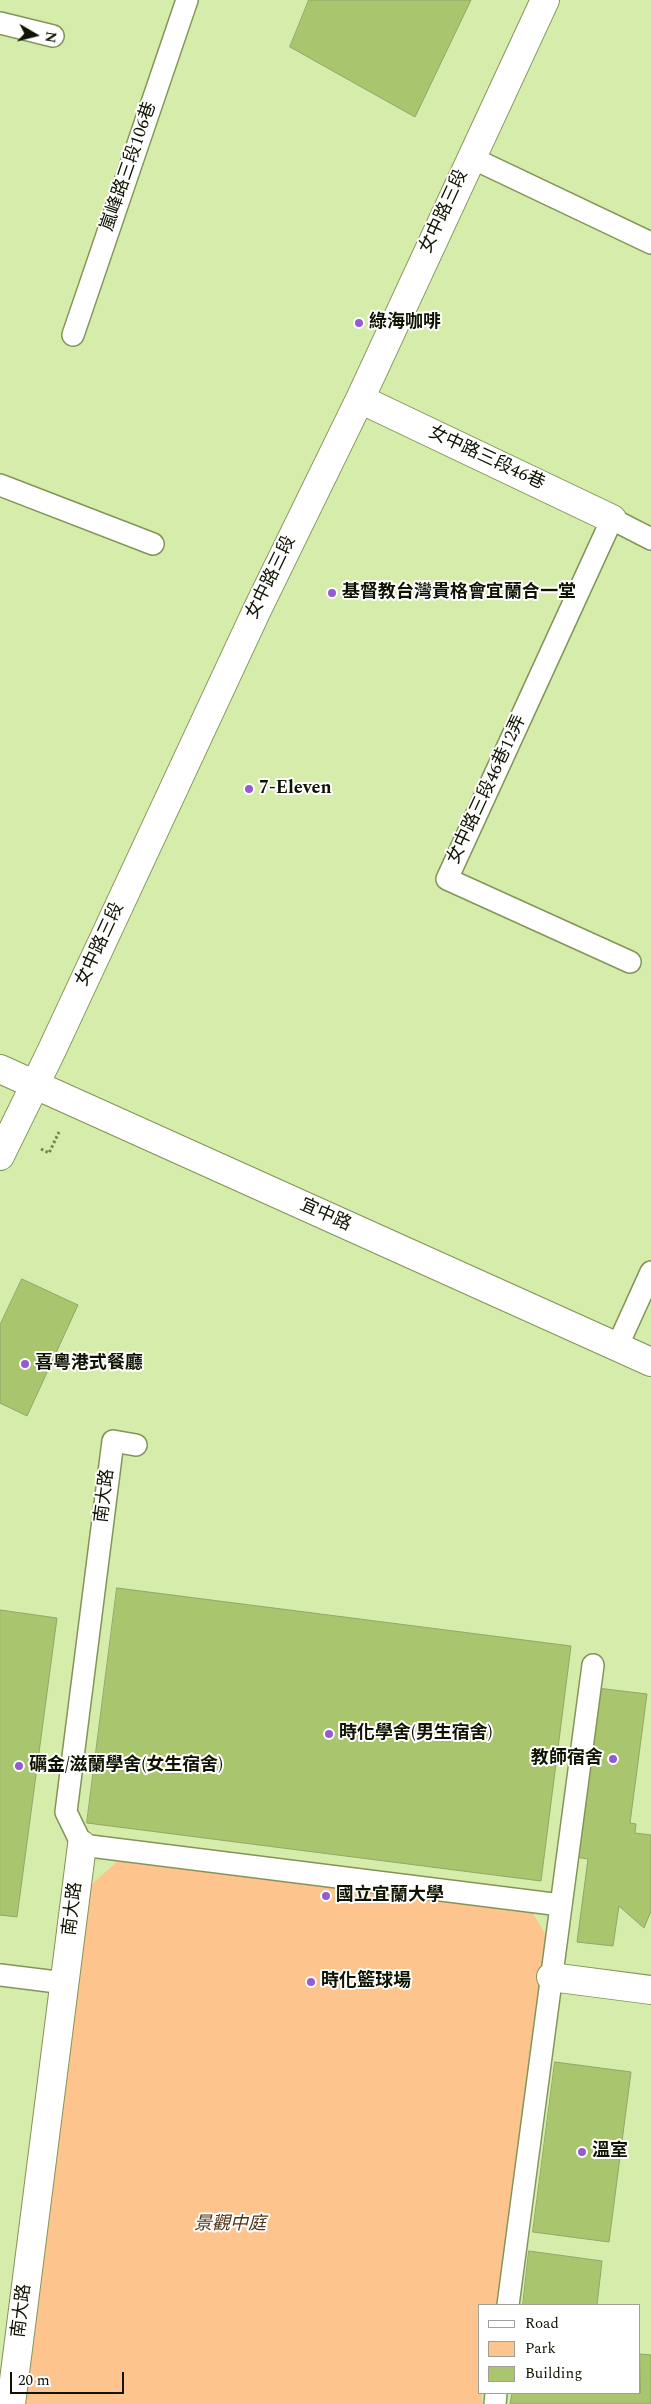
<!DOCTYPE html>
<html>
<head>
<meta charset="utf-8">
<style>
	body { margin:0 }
	#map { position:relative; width:651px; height:2404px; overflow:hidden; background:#d6ecab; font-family:Spectral,serif }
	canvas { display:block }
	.legend { position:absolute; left:478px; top:2304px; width:162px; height:90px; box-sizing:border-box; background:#fff; border:1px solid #9fa199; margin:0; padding:6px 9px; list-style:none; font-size:15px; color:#0e1400 }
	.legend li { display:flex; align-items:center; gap:10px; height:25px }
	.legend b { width:25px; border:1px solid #9fa199 }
	.north { position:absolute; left:10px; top:10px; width:50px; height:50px; -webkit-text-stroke:4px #fff; paint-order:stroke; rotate:98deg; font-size:14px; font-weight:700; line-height:20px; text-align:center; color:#0e1400 }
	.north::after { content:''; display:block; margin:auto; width:18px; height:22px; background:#0e1400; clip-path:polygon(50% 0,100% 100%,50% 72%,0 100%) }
	.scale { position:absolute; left:10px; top:2372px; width:114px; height:22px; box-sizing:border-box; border:2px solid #0e1400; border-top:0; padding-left:6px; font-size:15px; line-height:18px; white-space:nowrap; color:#0e1400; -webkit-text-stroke:4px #fff; paint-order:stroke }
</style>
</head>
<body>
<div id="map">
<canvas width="651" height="2404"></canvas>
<ul class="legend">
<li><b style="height:6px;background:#fff"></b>Road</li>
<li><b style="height:14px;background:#fec48e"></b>Park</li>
<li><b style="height:14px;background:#a9c56d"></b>Building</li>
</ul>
<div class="north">N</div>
<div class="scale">20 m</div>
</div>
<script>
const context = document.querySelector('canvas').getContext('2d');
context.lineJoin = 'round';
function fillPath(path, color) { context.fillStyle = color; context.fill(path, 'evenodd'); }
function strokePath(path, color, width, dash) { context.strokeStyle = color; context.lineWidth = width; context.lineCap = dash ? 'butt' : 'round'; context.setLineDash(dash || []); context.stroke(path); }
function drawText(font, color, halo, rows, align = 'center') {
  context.font = font + ' Spectral,"Noto Sans TC",serif'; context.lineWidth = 4; context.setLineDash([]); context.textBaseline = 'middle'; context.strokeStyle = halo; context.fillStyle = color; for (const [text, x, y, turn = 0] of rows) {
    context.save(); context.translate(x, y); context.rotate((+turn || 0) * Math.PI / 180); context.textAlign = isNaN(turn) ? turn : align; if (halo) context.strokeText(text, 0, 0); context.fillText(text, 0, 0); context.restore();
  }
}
fillPath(new Path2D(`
	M 121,1858 L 531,1910 L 549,1940 L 530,2084 L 496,2305 L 480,2305 L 482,2404 L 26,2404 L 91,1885 Z`), '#fec48e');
const building = new Path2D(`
	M 309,0 L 471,0 L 415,117 L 290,47 Z
	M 22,1279 L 78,1305 L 27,1416 L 0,1403 L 0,1325 Z
	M 117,1588 L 571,1646 L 541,1881 L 87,1823 Z
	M 0,1610 L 57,1618 L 17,1917 L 0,1915 Z
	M 597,1688 L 647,1694 L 630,1823 L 636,1824 L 635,1833 L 651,1835 L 651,1911 L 644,1928 L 619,1906 L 613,1946 L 577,1942 L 588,1859 L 575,1857 Z
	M 555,2062 L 631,2072 L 609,2242 L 533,2232 Z
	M 529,2251 L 602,2261 L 597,2305 L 523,2305 Z
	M 640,2354 L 651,2355 L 651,2404 L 510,2404 L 512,2393 L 640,2393 Z`);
fillPath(building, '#a9c56d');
strokePath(building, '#92a668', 1);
const lane = new Path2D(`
	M 0,23 L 53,36
	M 470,157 L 651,243
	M 73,335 L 187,0
	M 0,485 L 153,544
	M 630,962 L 447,879 L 612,519 L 651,539
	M 617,1347 L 651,1272
	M 136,1445 L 113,1441 L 66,1812 L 82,1845 L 561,1905
	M 0,1975 L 65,1983
	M 508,2305 L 593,1665
	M 495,2404 L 496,2393`);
const street = new Path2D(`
	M 360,399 L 612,519
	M 0,1069 L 651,1362
	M 0,1156 L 51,1052 L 257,610 L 360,399 L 545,0
	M 551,1977 L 651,1990
	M 11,2404 L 82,1845`);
strokePath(lane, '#829558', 24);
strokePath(street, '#829558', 30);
strokePath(new Path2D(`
	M 41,1149 L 49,1153 L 59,1132`), '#748257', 3, [2.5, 2.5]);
strokePath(lane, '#fff', 21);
strokePath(street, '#fff', 28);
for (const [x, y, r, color] of [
	[359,323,5,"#955bd3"],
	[332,593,5,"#955bd3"],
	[249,789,5,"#955bd3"],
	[25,1364,5,"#955bd3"],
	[329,1734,5,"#955bd3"],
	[613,1759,5,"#955bd3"],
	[19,1766,5,"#955bd3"],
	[326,1896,5,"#955bd3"],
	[311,1982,5,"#955bd3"],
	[582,2152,5,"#955bd3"]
]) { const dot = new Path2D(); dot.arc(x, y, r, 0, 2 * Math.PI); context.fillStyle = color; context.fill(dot); strokePath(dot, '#fff', 2); }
drawText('18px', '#0e1400', '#fff', [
	["嵐峰路三段106巷",130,167,-71],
	["女中路三段",445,212,-65],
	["女中路三段46巷",486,459,25],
	["女中路三段",272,578,-64],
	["女中路三段46巷12弄",488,790,-65],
	["女中路三段",101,945,-65],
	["宜中路",325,1216,24],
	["南大路",106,1496,-83],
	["南大路",74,1909,-83],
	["南大路",23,2311,-83]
]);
drawText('bold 18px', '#0e1400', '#fff', [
	["綠海咖啡",369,323],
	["基督教台灣貴格會宜蘭合一堂",342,593],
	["7-Eleven",259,789],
	["喜粵港式餐廳",35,1364],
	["時化學舍(男生宿舍)",339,1734],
	["教師宿舍",603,1759,"right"],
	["礪金/滋蘭學舍(女生宿舍)",29,1766],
	["國立宜蘭大學",336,1896],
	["時化籃球場",321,1982],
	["溫室",592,2152]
], 'left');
drawText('italic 18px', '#503316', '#fff', [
	["景觀中庭",230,2225]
]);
</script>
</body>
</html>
